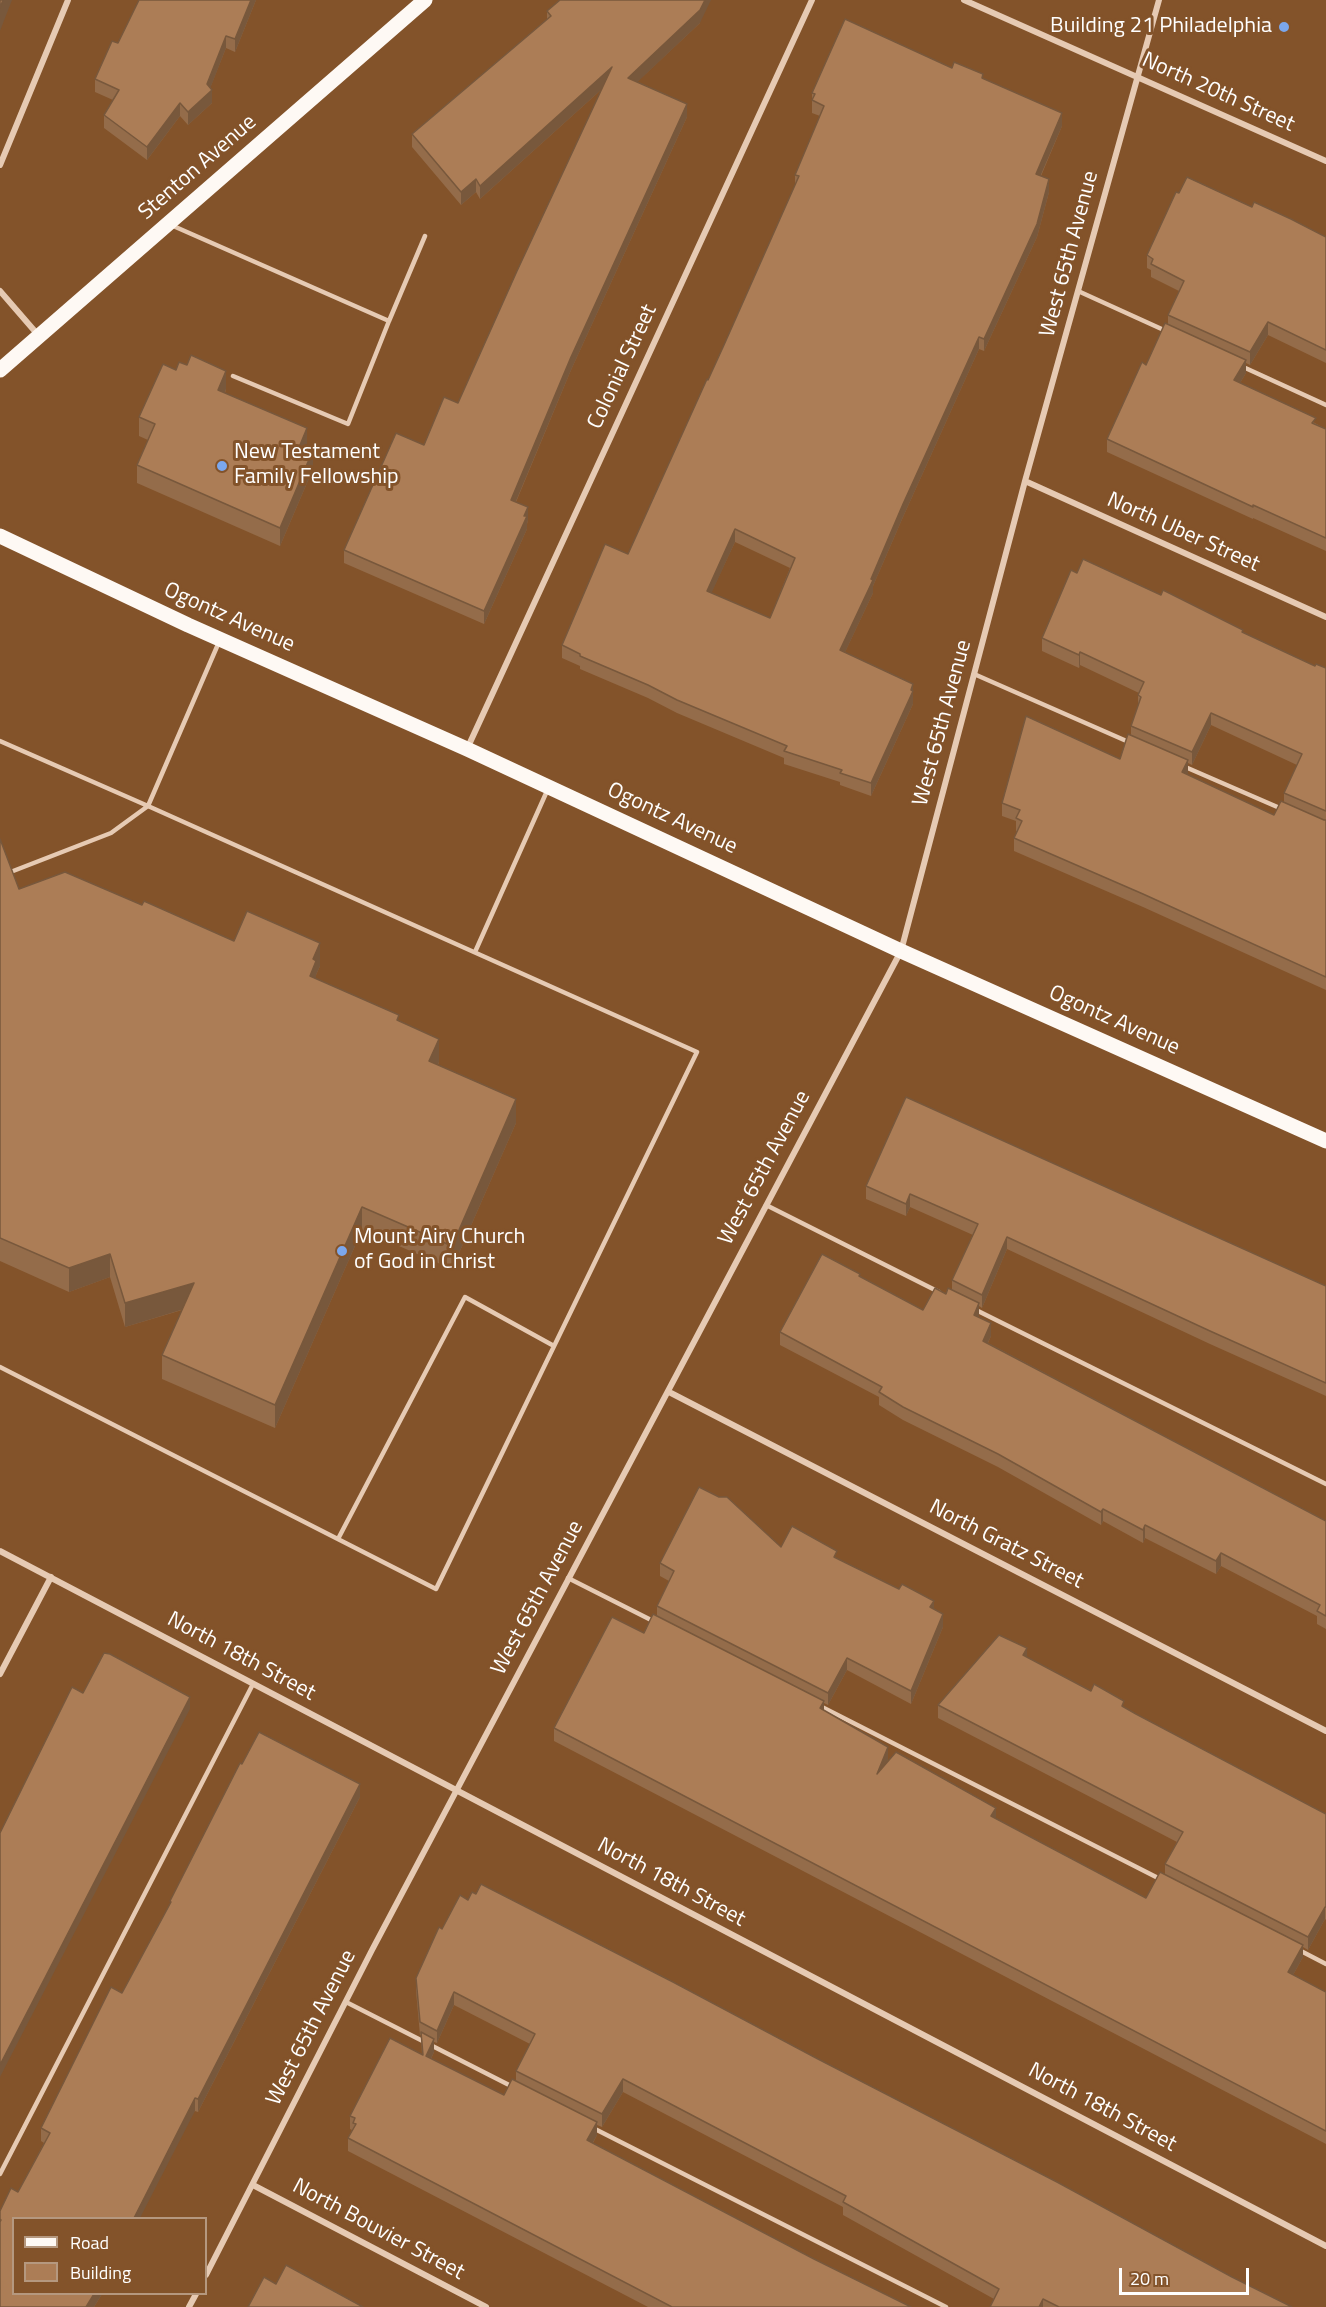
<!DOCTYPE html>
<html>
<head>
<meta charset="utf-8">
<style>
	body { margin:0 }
	#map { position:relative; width:1326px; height:2307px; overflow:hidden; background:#83532a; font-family:"Titillium Web",sans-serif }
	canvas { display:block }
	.legend { position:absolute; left:12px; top:2217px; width:195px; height:78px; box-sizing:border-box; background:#83532a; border:2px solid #b5987f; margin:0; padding:8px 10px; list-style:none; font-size:18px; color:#fff }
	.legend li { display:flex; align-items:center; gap:12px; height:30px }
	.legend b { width:30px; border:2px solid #b5987f }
	.scale { position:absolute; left:1119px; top:2268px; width:130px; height:27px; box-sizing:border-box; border:3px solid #fff; border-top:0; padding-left:8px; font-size:18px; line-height:21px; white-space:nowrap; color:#fff; -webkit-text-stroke:4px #83532a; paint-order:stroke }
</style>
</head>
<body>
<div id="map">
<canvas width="1326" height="2307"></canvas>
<ul class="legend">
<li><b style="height:8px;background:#fef9f4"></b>Road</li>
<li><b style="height:16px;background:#ac7d56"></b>Building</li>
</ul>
<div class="scale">20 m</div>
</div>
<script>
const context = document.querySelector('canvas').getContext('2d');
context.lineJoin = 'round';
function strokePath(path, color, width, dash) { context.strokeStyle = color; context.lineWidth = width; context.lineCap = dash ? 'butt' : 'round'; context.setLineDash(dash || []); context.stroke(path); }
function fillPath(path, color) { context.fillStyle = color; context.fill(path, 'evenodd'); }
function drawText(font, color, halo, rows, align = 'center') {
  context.font = font + ' "Titillium Web",sans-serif'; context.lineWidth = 6; context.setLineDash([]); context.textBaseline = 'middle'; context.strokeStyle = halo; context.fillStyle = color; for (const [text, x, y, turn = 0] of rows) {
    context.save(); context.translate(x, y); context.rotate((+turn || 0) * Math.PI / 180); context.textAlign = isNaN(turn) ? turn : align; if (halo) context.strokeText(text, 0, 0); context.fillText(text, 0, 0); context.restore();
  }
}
strokePath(new Path2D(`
	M 171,225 L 389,321 L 425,236
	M 1078,291 L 1166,331
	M 1241,366 L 1326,405
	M 233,376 L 348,424 L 389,321
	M 974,674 L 1131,743
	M 0,741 L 148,806 L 219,642
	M 1183,766 L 1282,809
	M 475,952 L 547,791
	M 766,1205 L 939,1292
	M 974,1309 L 1326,1484
	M 0,1367 L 436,1589 L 697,1052 L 148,806 L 111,833 L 8,873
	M 338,1539 L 465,1297 L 554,1346
	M 568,1578 L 655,1622
	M 820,1706 L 1160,1879
	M 1299,1950 L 1326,1964
	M 346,2002 L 513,2087
	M 593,2128 L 946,2307
	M 0,2174 L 253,1684`), '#e6cab3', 4.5);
strokePath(new Path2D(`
	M 964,0 L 1326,161
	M 0,165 L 68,0
	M 0,291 L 39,336
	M 1025,481 L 1326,617
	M 467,749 L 812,0
	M 669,1392 L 1326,1731
	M 0,1551 L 1326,2246
	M 0,1674 L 51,1577
	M 253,2185 L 486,2307
	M 206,2275 L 372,1950 L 901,951 L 1025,481 L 1159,0
	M 189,2307 L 196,2294`), '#e6cab3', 6);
strokePath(new Path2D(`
	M 0,370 L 425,0
	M 0,536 L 188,625 L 467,749 L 901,951 L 1326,1141`), '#fef9f4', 15);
fillPath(new Path2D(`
	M 256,0 L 235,52 L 226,48 L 210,88 L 212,103 L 188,125 L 180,116 L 147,160 L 104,128 L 104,115 L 113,100 L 95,92 L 95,79 L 118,43 Z
	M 547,11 L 700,23 L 637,82 L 687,117 L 571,370 L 516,502 L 528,520 L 527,524 L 527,529 L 484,624 L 344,563 L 344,550 L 458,403 L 602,89 L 480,199 L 476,192 L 461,205 L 412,147 L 412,134 L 547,19 Z
	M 952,68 L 983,79 L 1062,126 L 1041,176 L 1049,192 L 1037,237 L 984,351 L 979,349 L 903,517 L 873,586 L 873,593 L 845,652 L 913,704 L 871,796 L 840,785 L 840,782 L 784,764 L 784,758 L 677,713 L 648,698 L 580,669 L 580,666 L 562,658 L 562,645 L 628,554 L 724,345 L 795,185 L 795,175 L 820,116 L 812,113 L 812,93 ZM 735,542 L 790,568 L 770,618 L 711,593 Z
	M 1252,207 L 1326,237 L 1326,363 L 1268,335 L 1250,365 L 1246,363 L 1246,373 L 1240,383 L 1326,429 L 1326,551 L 1253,518 L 1253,519 L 1107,452 L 1107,439 L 1168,325 L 1168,315 L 1179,291 L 1151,277 L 1151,270 L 1147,268 L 1147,255 Z
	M 176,370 L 226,389 L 225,393 L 307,446 L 306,447 L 313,469 L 280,546 L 137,483 L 137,465 L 148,440 L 139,436 L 139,417 Z
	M 1077,573 L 1161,595 L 1315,666 L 1326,668 L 1326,990 L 1143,907 L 1014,851 L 1014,838 L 1017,832 L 1016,831 L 1016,821 L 1002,816 L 1002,803 L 1120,759 L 1131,735 L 1131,726 L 1138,705 L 1138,695 L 1139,693 L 1080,665 L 1079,668 L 1042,651 L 1042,638 ZM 1211,725 L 1297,765 L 1284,793 L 1284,803 L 1274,815 L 1187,775 L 1188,763 L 1192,765 Z
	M 0,839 L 19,889 L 142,905 L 234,941 L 320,966 L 316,975 L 316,979 L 399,1022 L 439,1062 L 438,1065 L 516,1123 L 452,1269 L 362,1230 L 275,1428 L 162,1379 L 162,1355 L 182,1310 L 125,1327 L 110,1277 L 69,1292 L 0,1261 Z
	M 906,1097 L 1326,1286 L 1326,1396 L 1210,1344 L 1007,1249 L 982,1308 L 979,1306 L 979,1317 L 991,1336 L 988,1343 L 1326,1521 L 1326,1629 L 1317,1624 L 1317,1616 L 1221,1566 L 1216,1574 L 1145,1538 L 1143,1543 L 1103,1521 L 1101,1525 L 998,1467 L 903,1420 L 879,1405 L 879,1397 L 780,1345 L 780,1332 L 860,1277 L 923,1310 L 952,1290 L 952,1280 L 973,1235 L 910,1207 L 906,1216 L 866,1199 L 866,1186 Z
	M 781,1547 L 837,1559 L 934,1609 L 943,1627 L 911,1704 L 847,1670 L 828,1705 L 824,1703 L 824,1711 L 888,1760 L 887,1762 L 1146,1898 L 1165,1874 L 1165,1864 L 1177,1842 L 938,1718 L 938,1705 L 1027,1657 L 1326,1814 L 1326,1920 L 1325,1919 L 1308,1950 L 1303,1947 L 1303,1957 L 1293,1975 L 1326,1992 L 1326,2144 L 554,1741 L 554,1728 L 644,1633 L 657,1616 L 657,1606 L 669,1581 L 660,1576 L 660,1563 Z
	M 360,1797 L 198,2112 L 195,2111 L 14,2294 L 102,2294 L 94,2307 L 0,2307 L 0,2211 L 18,2192 L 44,2143 L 41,2141 L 41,2128 L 122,1993 L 170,1904 L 170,1901 Z
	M 476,1894 L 818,2059 L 1232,2277 L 1292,2307 L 990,2307 L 994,2299 L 843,2215 L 843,2207 L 623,2092 L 602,2127 L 597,2125 L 597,2135 L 593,2143 L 814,2259 L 911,2307 L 648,2307 L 348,2151 L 348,2138 L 352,2130 L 350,2129 L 350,2116 L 422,2054 L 421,2035 L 420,2035 L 416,1991 L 416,1978 L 442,1929 L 468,1900 ZM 454,2005 L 530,2044 L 516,2071 L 516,2081 L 504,2095 L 431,2059 L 434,2052 L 434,2042 L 437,2043 Z`), '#946c4a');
fillPath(new Path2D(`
	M 3,0 L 12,0 L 0,31 L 0,8 Z
	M 251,0 L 256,0 L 235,52 L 235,39 Z
	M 705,0 L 711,0 L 700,23 L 628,91 L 628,78 Z
	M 226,36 L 226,48 L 208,94 L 212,90 L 212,103 L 188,125 L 188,112 L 207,84 Z
	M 612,67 L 612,80 L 480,199 L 480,186 Z
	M 180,103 L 180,116 L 147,160 L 147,147 Z
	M 687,104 L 687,117 L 571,370 L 511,513 L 511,500 L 571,357 Z
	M 1062,113 L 1062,126 L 1036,186 L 1036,174 Z
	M 476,179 L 476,192 L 461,205 L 461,192 Z
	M 1049,179 L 1049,192 L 1037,237 L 984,351 L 984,339 Z
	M 1268,322 L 1268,335 L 1250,365 L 1250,352 Z
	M 979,337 L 979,349 L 903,517 L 873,586 L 873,593 L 840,663 L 840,650 L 903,504 Z
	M 1246,360 L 1246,373 L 1234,393 L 1234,380 Z
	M 226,371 L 226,389 L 218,408 L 218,390 Z
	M 307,428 L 307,446 L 300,463 L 300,445 Z
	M 313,450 L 313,469 L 280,546 L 280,528 Z
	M 528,507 L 528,520 L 527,524 L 527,529 L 484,624 L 484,611 Z
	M 735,529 L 735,542 L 707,603 L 707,591 Z
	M 1080,652 L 1080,665 L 1079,668 L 1079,655 Z
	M 913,684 L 913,704 L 871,796 L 871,783 Z
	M 1211,713 L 1211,725 L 1192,765 L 1192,752 Z
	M 1188,760 L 1188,773 L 1182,785 L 1182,772 Z
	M 320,943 L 320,966 L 316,975 L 316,984 L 310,976 L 313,959 Z
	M 439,1039 L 439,1062 L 429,1085 L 429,1061 Z
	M 516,1099 L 516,1123 L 452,1269 L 452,1246 Z
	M 910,1194 L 910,1207 L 906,1216 L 906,1204 Z
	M 362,1207 L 362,1230 L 275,1428 L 275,1405 Z
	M 1007,1237 L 1007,1249 L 982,1308 L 982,1295 Z
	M 110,1254 L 110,1277 L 69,1292 L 69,1268 Z
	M 194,1283 L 194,1306 L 125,1327 L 125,1303 Z
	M 979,1303 L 979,1316 L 974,1327 L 974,1315 Z
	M 991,1323 L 991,1336 L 983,1353 L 983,1341 Z
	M 1103,1509 L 1103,1521 L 1101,1525 L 1101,1512 Z
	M 1145,1525 L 1145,1538 L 1143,1543 L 1143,1530 Z
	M 1221,1553 L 1221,1566 L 1216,1574 L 1216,1561 Z
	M 934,1601 L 934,1613 L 930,1607 Z
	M 943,1614 L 943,1627 L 911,1704 L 911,1691 Z
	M 1027,1648 L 1027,1661 L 1023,1655 Z
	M 847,1658 L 847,1670 L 828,1705 L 828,1693 Z
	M 190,1697 L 190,1709 L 0,2077 L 0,2065 Z
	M 824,1701 L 824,1713 L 820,1708 Z
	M 888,1747 L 888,1760 L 877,1787 L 877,1774 Z
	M 360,1784 L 360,1797 L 198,2112 L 198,2099 Z
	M 996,1808 L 996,1821 L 991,1816 Z
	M 1325,1907 L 1325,1919 L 1308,1950 L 1308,1937 Z
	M 1303,1945 L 1303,1957 L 1288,1984 L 1288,1972 Z
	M 454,1992 L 454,2005 L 437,2043 L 437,2031 Z
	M 434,2039 L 434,2052 L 426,2069 L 426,2056 Z
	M 623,2079 L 623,2092 L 602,2127 L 602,2114 Z
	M 195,2098 L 195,2111 L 140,2218 L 134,2218 Z
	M 597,2122 L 597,2135 L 587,2153 L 587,2140 Z
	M 94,2294 L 102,2294 L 94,2307 L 86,2307 Z
	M 1043,2299 L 1043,2307 L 1039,2307 Z`), '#78583c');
const building = new Path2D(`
	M 0,0 L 3,0 L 0,8 Z
	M 139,0 L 251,0 L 235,39 L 226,36 L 207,84 L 212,90 L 188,112 L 180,103 L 147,147 L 104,115 L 119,90 L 95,79 L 112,41 L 118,43 Z
	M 560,0 L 705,0 L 700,10 L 628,78 L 687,104 L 571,357 L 511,500 L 528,507 L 524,516 L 527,516 L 484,611 L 344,550 L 396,433 L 424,445 L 444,397 L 458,403 L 517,271 L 612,67 L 480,186 L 476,179 L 461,192 L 412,134 L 551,16 L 547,11 Z
	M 845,19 L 952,68 L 954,62 L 983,74 L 982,78 L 1062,113 L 1036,174 L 1049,179 L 1037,224 L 984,339 L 979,337 L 903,504 L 871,579 L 873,580 L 840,650 L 913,684 L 911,690 L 913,691 L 871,783 L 840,773 L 842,770 L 784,751 L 787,746 L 677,700 L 648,685 L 580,656 L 580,654 L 562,645 L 605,544 L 628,554 L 707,379 L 708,380 L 724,345 L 799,176 L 795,175 L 824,106 L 812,100 L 815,94 L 812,93 ZM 735,529 L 795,558 L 770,618 L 707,591 Z
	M 1187,177 L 1252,207 L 1254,202 L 1291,219 L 1326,237 L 1326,350 L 1268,322 L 1250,352 L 1168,315 L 1184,281 L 1151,264 L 1153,259 L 1147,255 L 1176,192 L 1179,193 Z
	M 1165,323 L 1246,360 L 1234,380 L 1316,418 L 1312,423 L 1326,429 L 1326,538 L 1253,505 L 1253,507 L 1107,439 L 1142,362 L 1146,365 Z
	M 191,355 L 226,371 L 218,390 L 307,428 L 300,445 L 313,450 L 280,528 L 137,465 L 155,424 L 139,417 L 163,364 L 176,370 L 179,362 L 187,365 Z
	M 1083,559 L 1161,595 L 1163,590 L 1243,630 L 1242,632 L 1315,666 L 1316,664 L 1326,668 L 1326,811 L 1284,793 L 1302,754 L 1211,713 L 1192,752 L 1131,726 L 1141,697 L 1138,695 L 1144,682 L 1080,652 L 1079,655 L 1042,638 L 1071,570 L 1077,573 Z
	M 1026,716 L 1120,759 L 1128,734 L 1188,760 L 1182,772 L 1274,815 L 1281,801 L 1324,820 L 1326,820 L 1326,977 L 1143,894 L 1014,838 L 1022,821 L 1016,818 L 1020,810 L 1002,803 Z
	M 0,839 L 19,889 L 65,872 L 142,905 L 144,901 L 234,941 L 247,911 L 320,943 L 313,959 L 316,961 L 310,976 L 399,1015 L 397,1020 L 439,1039 L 429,1061 L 516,1099 L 452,1246 L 362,1207 L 275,1405 L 162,1355 L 194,1283 L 125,1303 L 110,1254 L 69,1268 L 0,1238 Z
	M 906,1097 L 1326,1286 L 1326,1383 L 1210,1331 L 1007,1237 L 982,1295 L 952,1280 L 978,1224 L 910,1194 L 906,1204 L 866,1186 Z
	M 822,1254 L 860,1274 L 859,1276 L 923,1310 L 935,1288 L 946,1294 L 948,1288 L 979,1303 L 974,1315 L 991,1323 L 983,1341 L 1326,1521 L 1326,1616 L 1317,1611 L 1320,1605 L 1221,1553 L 1216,1561 L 1145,1525 L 1143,1530 L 1103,1509 L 1101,1512 L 998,1454 L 903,1407 L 879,1392 L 882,1387 L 780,1332 Z
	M 699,1487 L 719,1497 L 727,1497 L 781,1547 L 792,1526 L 837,1551 L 834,1557 L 899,1589 L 902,1584 L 934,1601 L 930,1607 L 943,1614 L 911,1691 L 847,1658 L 828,1693 L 657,1606 L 674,1571 L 660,1563 Z
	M 653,1614 L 824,1701 L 820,1708 L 888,1747 L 877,1774 L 896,1752 L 996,1808 L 991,1816 L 1146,1898 L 1160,1872 L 1303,1945 L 1288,1972 L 1326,1992 L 1326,2131 L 554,1728 L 612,1617 L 644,1633 Z
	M 999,1635 L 1027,1648 L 1023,1655 L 1091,1691 L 1094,1684 L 1124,1701 L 1122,1706 L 1136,1714 L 1326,1814 L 1326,1907 L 1325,1907 L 1308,1937 L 1165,1864 L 1183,1832 L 938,1705 Z
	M 104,1653 L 110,1654 L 190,1697 L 0,2065 L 0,1833 L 72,1687 L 83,1693 Z
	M 259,1732 L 360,1784 L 198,2099 L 195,2098 L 134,2218 L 14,2218 L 14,2294 L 94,2294 L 86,2307 L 0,2307 L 0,2222 L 1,2220 L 0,2219 L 0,2211 L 11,2188 L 18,2192 L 50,2133 L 41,2128 L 111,1987 L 122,1993 L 171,1902 L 170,1901 L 240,1763 L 242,1764 Z
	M 481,1884 L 673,1982 L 818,2059 L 1057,2182 L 1232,2277 L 1292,2307 L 1059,2307 L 1043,2299 L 1039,2307 L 990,2307 L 999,2289 L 843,2202 L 846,2196 L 623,2079 L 602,2114 L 516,2071 L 535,2034 L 454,1992 L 437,2031 L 420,2022 L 416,1978 L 439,1927 L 442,1929 L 460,1895 L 468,1900 L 472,1892 L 476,1894 Z
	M 421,2032 L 434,2039 L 426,2056 L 504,2095 L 512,2079 L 597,2122 L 587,2140 L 814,2259 L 911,2307 L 672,2307 L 348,2138 L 356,2124 L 353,2123 L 355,2118 L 350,2116 L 390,2038 L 423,2055 Z
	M 286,2265 L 363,2307 L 248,2307 L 264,2277 L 276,2284 Z`);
fillPath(building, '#ac7d56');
strokePath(building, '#78583c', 1.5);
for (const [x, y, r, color] of [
	[1284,27,6,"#7ba7ed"],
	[222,466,6,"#7ba7ed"],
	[342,1251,6,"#7ba7ed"]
]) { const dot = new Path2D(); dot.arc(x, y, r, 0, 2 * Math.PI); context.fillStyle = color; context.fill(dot); strokePath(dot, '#83532a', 2); }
drawText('22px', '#fff', '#83532a', [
	["Building 21 Philadelphia",1272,27,"right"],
	["New Testament",234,453],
	["Family Fellowship",234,478],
	["Mount Airy Church",354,1238],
	["of God in Christ",354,1263]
], 'left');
drawText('22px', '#fff', '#83532a', [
	["North 20th Street",1218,93,24],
	["Stenton Avenue",198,168,-41],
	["West 65th Avenue",1070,254,-75],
	["Colonial Street",623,367,-65],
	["North Uber Street",1183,533,24],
	["Ogontz Avenue",229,618,24],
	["West 65th Avenue",943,723,-75],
	["Ogontz Avenue",672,819,25],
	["Ogontz Avenue",1114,1021,24],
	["West 65th Avenue",765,1168,-62],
	["North Gratz Street",1006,1545,27],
	["West 65th Avenue",538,1598,-62],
	["North 18th Street",241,1657,28],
	["North 18th Street",671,1883,28],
	["West 65th Avenue",312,2028,-63],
	["North 18th Street",1102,2108,28],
	["North Bouvier Street",378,2230,28]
]);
</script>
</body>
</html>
